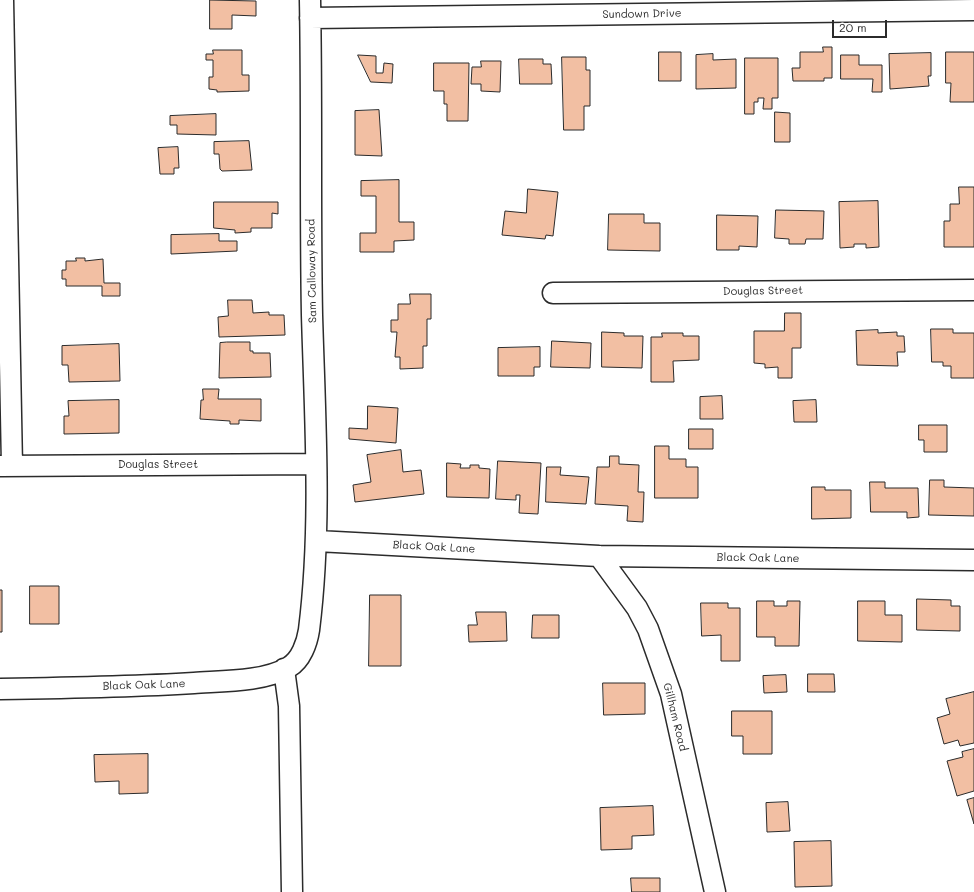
<!DOCTYPE html>
<html>
<head>
<meta charset="utf-8">
<style>
	body { margin:0 }
	#map { position:relative; width:974px; height:892px; overflow:hidden; background:#fff; font-family:Mali,sans-serif }
	canvas { display:block }
	.scale { position:absolute; left:832px; top:20px; width:55px; height:18px; box-sizing:border-box; border:2px solid #2b2b2b; border-top:0; padding-left:5px; font-size:12px; line-height:14px; white-space:nowrap; color:#2b2b2b; -webkit-text-stroke:3px #fff; paint-order:stroke }
</style>
</head>
<body>
<div id="map">
<canvas width="974" height="892"></canvas>
<div class="scale">20 m</div>
</div>
<script>
const context = document.querySelector('canvas').getContext('2d');
context.lineJoin = 'round';
function fillPath(path, color) { context.fillStyle = color; context.fill(path, 'evenodd'); }
function strokePath(path, color, width, dash) { context.strokeStyle = color; context.lineWidth = width; context.lineCap = dash ? 'butt' : 'round'; context.setLineDash(dash || []); context.stroke(path); }
function drawText(font, color, halo, rows, align = 'center') {
  context.font = font + ' Mali,sans-serif'; context.lineWidth = 3.5; context.setLineDash([]); context.textBaseline = 'middle'; context.strokeStyle = halo; context.fillStyle = color; for (const [text, x, y, turn = 0] of rows) {
    context.save(); context.translate(x, y); context.rotate((+turn || 0) * Math.PI / 180); context.textAlign = isNaN(turn) ? turn : align; if (halo) context.strokeText(text, 0, 0); context.fillText(text, 0, 0); context.restore();
  }
}
const building = new Path2D(`
	M 210,0 L 256,1 L 256,16 L 232,15 L 232,29 L 210,29 Z
	M 823,47 L 832,47 L 832,78 L 824,78 L 824,81 L 793,81 L 792,68 L 800,68 L 800,52 L 823,52 Z
	M 213,50 L 242,50 L 242,75 L 249,75 L 249,91 L 217,92 L 217,90 L 209,89 L 209,77 L 213,77 L 213,60 L 206,60 L 206,54 L 213,54 Z
	M 659,52 L 681,52 L 681,81 L 659,81 Z
	M 946,52 L 974,52 L 974,102 L 950,102 L 951,83 L 946,83 Z
	M 931,53 L 931,76 L 928,76 L 929,86 L 890,89 L 889,54 Z
	M 713,54 L 713,60 L 736,59 L 736,88 L 696,89 L 696,55 Z
	M 358,55 L 376,56 L 376,73 L 383,73 L 384,63 L 393,64 L 392,83 L 371,82 Z
	M 841,55 L 859,55 L 859,65 L 882,65 L 882,92 L 872,92 L 873,79 L 841,79 Z
	M 562,57 L 586,57 L 586,70 L 590,70 L 590,106 L 584,106 L 584,130 L 564,130 Z
	M 745,58 L 778,58 L 778,98 L 772,98 L 772,109 L 763,109 L 764,98 L 758,98 L 758,102 L 754,102 L 754,114 L 745,114 Z
	M 519,59 L 543,59 L 543,64 L 551,64 L 552,84 L 520,84 Z
	M 481,61 L 501,61 L 500,92 L 481,91 L 481,84 L 471,84 L 472,67 L 481,67 Z
	M 434,63 L 469,63 L 468,121 L 447,121 L 447,104 L 444,104 L 444,91 L 434,91 Z
	M 379,110 L 382,156 L 355,155 L 355,111 Z
	M 775,112 L 790,113 L 790,142 L 775,142 Z
	M 216,114 L 216,135 L 177,134 L 177,125 L 170,125 L 170,116 Z
	M 249,141 L 252,170 L 222,171 L 220,169 L 219,154 L 214,154 L 214,142 Z
	M 178,147 L 179,168 L 174,168 L 174,174 L 160,174 L 158,148 Z
	M 399,180 L 399,222 L 414,222 L 414,240 L 394,241 L 394,252 L 360,252 L 360,233 L 376,233 L 376,196 L 361,196 L 361,181 Z
	M 959,187 L 974,187 L 974,247 L 944,247 L 944,221 L 950,221 L 950,204 L 959,204 Z
	M 528,189 L 558,192 L 553,236 L 546,235 L 545,239 L 502,235 L 505,211 L 526,213 Z
	M 878,201 L 879,247 L 866,248 L 866,244 L 854,244 L 854,247 L 840,248 L 839,202 Z
	M 214,202 L 278,202 L 278,214 L 272,213 L 272,228 L 251,228 L 251,232 L 235,233 L 235,230 L 214,228 Z
	M 776,210 L 824,211 L 823,239 L 806,239 L 805,244 L 789,244 L 789,239 L 775,238 Z
	M 609,214 L 644,214 L 644,223 L 660,223 L 660,251 L 608,250 Z
	M 717,215 L 758,216 L 757,247 L 739,246 L 739,250 L 717,250 Z
	M 219,234 L 219,241 L 237,241 L 237,251 L 171,254 L 171,235 Z
	M 76,258 L 85,258 L 85,261 L 103,259 L 104,283 L 120,283 L 120,296 L 102,296 L 102,286 L 66,286 L 66,279 L 62,279 L 62,270 L 66,270 L 66,261 L 76,261 Z
	M 410,294 L 431,294 L 431,319 L 427,319 L 427,346 L 423,346 L 423,368 L 400,369 L 400,357 L 395,357 L 397,332 L 391,332 L 391,320 L 398,320 L 398,304 L 410,304 Z
	M 228,300 L 252,300 L 253,313 L 269,312 L 269,315 L 284,315 L 285,335 L 219,337 L 218,317 L 228,316 Z
	M 785,313 L 801,313 L 801,348 L 792,348 L 792,378 L 778,378 L 778,367 L 765,368 L 765,364 L 754,363 L 754,331 L 784,331 Z
	M 931,329 L 953,329 L 953,333 L 974,333 L 974,378 L 951,378 L 951,366 L 943,366 L 943,362 L 932,362 Z
	M 878,330 L 878,333 L 897,332 L 897,336 L 904,336 L 905,352 L 897,352 L 898,366 L 857,365 L 856,331 Z
	M 602,332 L 624,333 L 624,336 L 643,336 L 642,368 L 602,367 Z
	M 662,333 L 683,333 L 683,336 L 699,336 L 699,360 L 673,361 L 674,382 L 651,382 L 651,337 L 662,337 Z
	M 552,341 L 591,343 L 590,368 L 551,367 Z
	M 227,342 L 250,342 L 250,351 L 253,351 L 253,353 L 270,353 L 271,377 L 219,378 L 220,343 Z
	M 119,344 L 120,381 L 69,382 L 68,365 L 62,365 L 62,346 Z
	M 540,347 L 540,367 L 534,367 L 534,376 L 498,376 L 498,348 Z
	M 203,389 L 219,389 L 218,399 L 261,399 L 261,421 L 239,420 L 239,424 L 230,424 L 230,421 L 200,419 L 201,400 L 203,400 Z
	M 722,396 L 723,419 L 700,419 L 700,397 Z
	M 119,400 L 119,433 L 64,434 L 64,416 L 69,416 L 68,401 Z
	M 816,400 L 817,422 L 794,422 L 793,401 Z
	M 368,406 L 398,408 L 396,443 L 349,439 L 349,428 L 367,429 Z
	M 919,425 L 947,425 L 947,452 L 924,452 L 924,440 L 919,440 Z
	M 689,429 L 713,429 L 713,449 L 689,449 Z
	M 655,446 L 669,446 L 669,459 L 686,459 L 686,467 L 698,467 L 698,498 L 655,498 Z
	M 401,450 L 403,472 L 421,470 L 424,494 L 355,502 L 353,485 L 371,482 L 367,455 Z
	M 610,456 L 619,456 L 619,464 L 639,465 L 638,492 L 644,492 L 643,522 L 627,521 L 628,506 L 595,504 L 597,467 L 609,467 Z
	M 498,461 L 541,463 L 538,514 L 519,513 L 520,495 L 516,495 L 516,500 L 496,499 Z
	M 447,463 L 461,464 L 460,468 L 470,468 L 470,465 L 479,465 L 479,468 L 490,469 L 489,498 L 447,497 Z
	M 547,467 L 561,467 L 560,475 L 589,477 L 586,504 L 546,502 Z
	M 930,480 L 944,480 L 944,487 L 974,488 L 974,516 L 929,515 Z
	M 870,482 L 885,482 L 885,488 L 918,488 L 919,517 L 907,518 L 907,512 L 871,512 Z
	M 812,487 L 825,487 L 825,490 L 851,490 L 851,518 L 812,519 Z
	M 30,586 L 59,586 L 59,624 L 30,624 Z
	M 0,590 L 2,590 L 2,632 L 0,632 Z
	M 370,595 L 401,595 L 401,666 L 369,666 Z
	M 917,599 L 951,600 L 951,606 L 960,606 L 960,631 L 917,630 Z
	M 757,601 L 774,601 L 774,606 L 787,606 L 787,601 L 800,601 L 799,646 L 775,646 L 775,637 L 757,637 Z
	M 858,601 L 885,601 L 885,615 L 902,615 L 902,642 L 858,641 Z
	M 701,603 L 728,603 L 728,608 L 740,608 L 740,661 L 721,661 L 721,635 L 702,636 Z
	M 476,612 L 506,612 L 507,641 L 469,642 L 468,625 L 477,625 Z
	M 533,615 L 559,615 L 559,638 L 532,638 Z
	M 808,674 L 834,674 L 835,692 L 808,692 Z
	M 786,675 L 787,692 L 764,693 L 763,676 Z
	M 603,683 L 645,683 L 645,714 L 604,715 Z
	M 974,692 L 974,743 L 960,746 L 958,740 L 944,744 L 937,718 L 950,714 L 946,699 Z
	M 732,711 L 772,711 L 772,754 L 743,754 L 743,736 L 732,736 Z
	M 974,749 L 974,791 L 957,796 L 947,761 L 963,757 L 962,752 Z
	M 148,754 L 148,793 L 119,794 L 119,781 L 95,782 L 94,755 Z
	M 974,798 L 974,824 L 967,800 Z
	M 788,802 L 790,831 L 767,832 L 766,803 Z
	M 653,806 L 654,835 L 632,836 L 632,849 L 601,850 L 600,808 Z
	M 831,841 L 832,886 L 795,887 L 794,842 Z
	M 631,878 L 660,878 L 660,892 L 632,892 Z`);
fillPath(building, '#f2bfa3');
strokePath(building, '#2b2b2b', 1);
const minor = new Path2D(`
	M 3,0 L 12,466
	M 310,18 L 974,10
	M 553,293 L 974,290
	M 0,466 L 316,464
	M 317,541 L 599,556 L 974,560
	M 599,556 L 637,608 L 648,629 L 671,694 L 715,892
	M 284,669 L 289,706 L 292,892
	M 0,689 C 65,688 129,687 194,683 C 222,681 264,682 289,667 C 301,660 307,643 309,630 C 322,526 315,420 312,315 C 310,210 312,105 310,0`);
strokePath(minor, '#2b2b2b', 23);
strokePath(minor, '#fff', 20);
drawText('11px', '#2b2b2b', '#fff', [
	["Sundown Drive",642,14,-1],
	["Sam Calloway Road",312,271,-91],
	["Douglas Street",763,291,-1],
	["Douglas Street",158,465],
	["Black Oak Lane",434,547,3],
	["Black Oak Lane",758,558,1],
	["Black Oak Lane",144,685,-2],
	["Gillham Road",675,717,76]
]);
</script>
</body>
</html>
